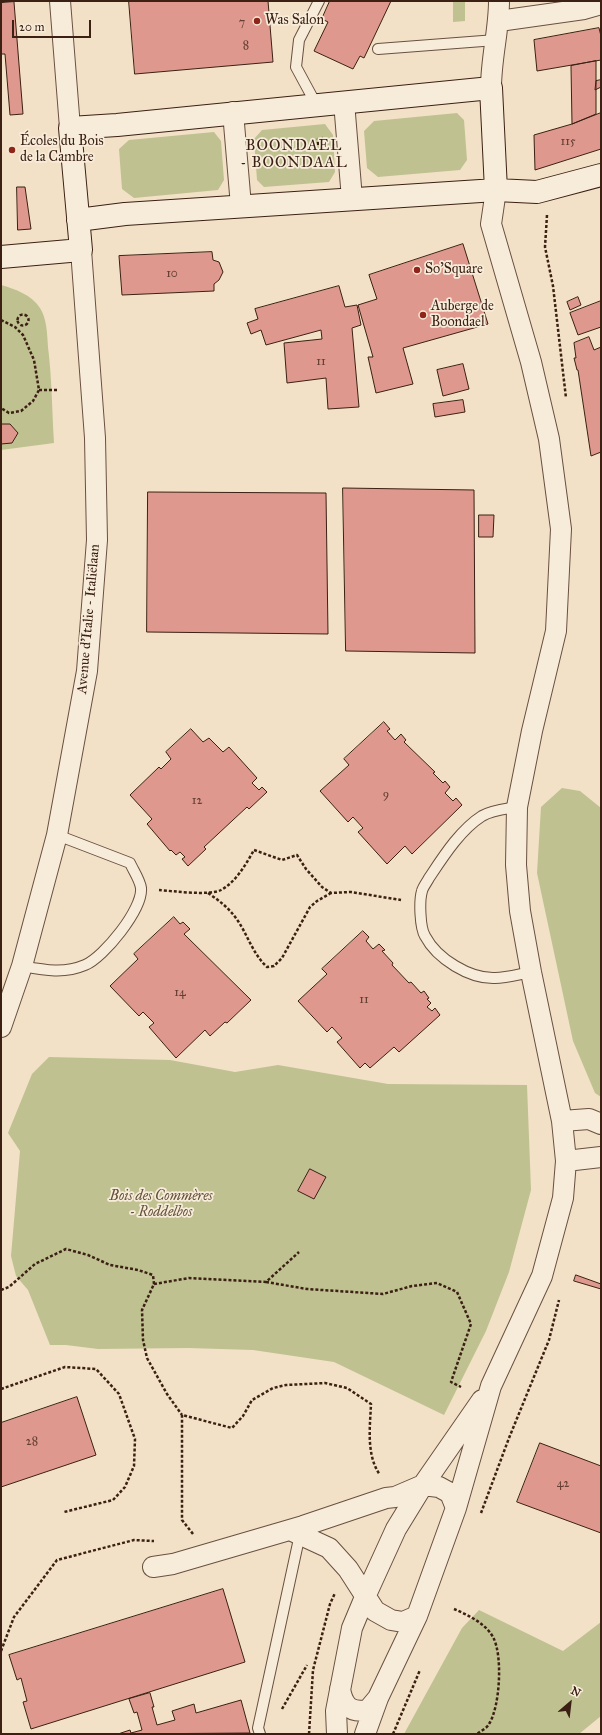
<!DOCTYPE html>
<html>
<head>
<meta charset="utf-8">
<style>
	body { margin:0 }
	#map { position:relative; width:602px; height:1735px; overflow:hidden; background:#f2e1c6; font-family:"IM FELL Great Primer",serif }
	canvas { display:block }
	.frame { position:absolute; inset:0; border:2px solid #3b2013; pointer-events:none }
	.north { position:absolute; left:550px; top:1683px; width:40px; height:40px; -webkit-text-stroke:3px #f7ecda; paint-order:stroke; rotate:28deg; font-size:11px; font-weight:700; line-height:16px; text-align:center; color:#3b2013 }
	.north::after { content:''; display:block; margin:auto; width:14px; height:18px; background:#3b2013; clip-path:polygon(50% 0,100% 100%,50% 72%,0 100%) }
	.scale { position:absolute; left:12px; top:20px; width:79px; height:18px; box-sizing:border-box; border:2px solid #3b2013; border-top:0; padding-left:5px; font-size:12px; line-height:14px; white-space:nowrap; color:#3b2013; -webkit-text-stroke:3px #f7ecda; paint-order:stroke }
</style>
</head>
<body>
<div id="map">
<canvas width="602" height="1735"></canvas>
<div class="frame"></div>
<div class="north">N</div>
<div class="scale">20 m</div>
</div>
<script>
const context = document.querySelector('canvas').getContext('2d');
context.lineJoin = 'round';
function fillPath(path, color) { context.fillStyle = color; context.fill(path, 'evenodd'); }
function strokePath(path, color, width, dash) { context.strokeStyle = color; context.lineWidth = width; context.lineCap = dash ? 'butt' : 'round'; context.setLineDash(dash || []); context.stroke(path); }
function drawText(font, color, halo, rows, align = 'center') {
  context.font = font + ' "IM FELL Great Primer",serif'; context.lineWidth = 3.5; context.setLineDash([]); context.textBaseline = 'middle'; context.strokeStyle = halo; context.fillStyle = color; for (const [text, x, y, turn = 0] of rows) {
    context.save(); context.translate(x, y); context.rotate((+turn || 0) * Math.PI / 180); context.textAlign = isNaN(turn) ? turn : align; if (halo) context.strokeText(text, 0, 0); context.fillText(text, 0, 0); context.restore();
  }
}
fillPath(new Path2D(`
	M 453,1 L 465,1 L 465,21 L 453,22 Z
	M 457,113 L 464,120 L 467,160 L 460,170 L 378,177 L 367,168 L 364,131 L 374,121 Z
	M 325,124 L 333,135 L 335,172 L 329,182 L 264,187 L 257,180 L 254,139 L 262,130 Z
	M 214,132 L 221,141 L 224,180 L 218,190 L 134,198 L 122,189 L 119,149 L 129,140 Z
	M 1,285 C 15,289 32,295 40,308 C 47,319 47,334 48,347 C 52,379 52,411 54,443 L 1,450 Z
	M 562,788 L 580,791 L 601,808 L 601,1097 L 595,1093 L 573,1041 L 537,873 L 541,807 Z
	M 49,1057 L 170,1060 L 235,1072 L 278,1065 L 388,1084 L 527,1085 L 531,1190 L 509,1272 L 486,1331 L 444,1415 L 334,1362 L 253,1350 L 188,1348 L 98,1349 L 66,1345 L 50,1345 L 28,1290 L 16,1276 L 11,1256 L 20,1151 L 8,1133 L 32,1074 Z
	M 479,1610 L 563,1651 L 601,1622 L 601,1716 L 579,1734 L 404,1734 L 462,1628 Z`), '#bfc191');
const building = new Path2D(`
	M 129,1 L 268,1 L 273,62 L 135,74 Z
	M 330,1 L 391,1 L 364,58 L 360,56 L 353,69 L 314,51 L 328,22 L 322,19 Z
	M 14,2 L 23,114 L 10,115 L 5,54 L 1,54 L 1,3 Z
	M 599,28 L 601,36 L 601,60 L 537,71 L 534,40 Z
	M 596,61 L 596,114 L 572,124 L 571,66 Z
	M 601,80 L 601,87 L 595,90 L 596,81 Z
	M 601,113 L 601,149 L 535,170 L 534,135 L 572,124 Z
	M 17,187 L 25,187 L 31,229 L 18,230 Z
	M 463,244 L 488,324 L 403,348 L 413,384 L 376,393 L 368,357 L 373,357 L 358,305 L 377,299 L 369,275 Z
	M 212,252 L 213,260 L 219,262 L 223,272 L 219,280 L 214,284 L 214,291 L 122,295 L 119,256 Z
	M 339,286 L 345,307 L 357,305 L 361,325 L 352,328 L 359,407 L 328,409 L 326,378 L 287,383 L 284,343 L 322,339 L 321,330 L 266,345 L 261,330 L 251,334 L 247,323 L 258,319 L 255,309 Z
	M 578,297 L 581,305 L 570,310 L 567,302 Z
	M 601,301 L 601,327 L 578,335 L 570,313 Z
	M 589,337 L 594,350 L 601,347 L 601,452 L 591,456 L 578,370 L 577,370 L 574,358 L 576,358 L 574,343 Z
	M 463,364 L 469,389 L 443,396 L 437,370 Z
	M 463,400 L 465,412 L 435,417 L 433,404 Z
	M 1,424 L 10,424 L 18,433 L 12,443 L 1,444 Z
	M 343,488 L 474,490 L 475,653 L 346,651 Z
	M 148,492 L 326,493 L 328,634 L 147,632 Z
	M 479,515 L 494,515 L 493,537 L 479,537 Z
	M 384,722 L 390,729 L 387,731 L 395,740 L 401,734 L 406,740 L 404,742 L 435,772 L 433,773 L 443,783 L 445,781 L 450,787 L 445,793 L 453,801 L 456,798 L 462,805 L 412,854 L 405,846 L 387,864 L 358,832 L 363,828 L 353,817 L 348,822 L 320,791 L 349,765 L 344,759 Z
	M 191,729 L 203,742 L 209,738 L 223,752 L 229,747 L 257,778 L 252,783 L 259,790 L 262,787 L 267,792 L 249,809 L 247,807 L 204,847 L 206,849 L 188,866 L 182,859 L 185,857 L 180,852 L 176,855 L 171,850 L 170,851 L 147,824 L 152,819 L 130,795 L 159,767 L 161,769 L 171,759 L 166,752 Z
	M 174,917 L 180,924 L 183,922 L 190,929 L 184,934 L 251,1000 L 227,1023 L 225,1022 L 210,1036 L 205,1030 L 176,1058 L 149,1027 L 154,1023 L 143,1012 L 139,1016 L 110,986 L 138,959 L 134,954 Z
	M 363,931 L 369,937 L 366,941 L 373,949 L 379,944 L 385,950 L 382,951 L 393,963 L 392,965 L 409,983 L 411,982 L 421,993 L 424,991 L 429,998 L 427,999 L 431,1003 L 427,1007 L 432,1011 L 435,1008 L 440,1015 L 399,1052 L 394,1047 L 370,1068 L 365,1063 L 360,1068 L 337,1042 L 342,1038 L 332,1027 L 327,1032 L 298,1001 L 327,974 L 322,969 Z
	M 310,1169 L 326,1177 L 314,1199 L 298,1191 Z
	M 576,1275 L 601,1284 L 601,1289 L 574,1281 Z
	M 77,1397 L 96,1455 L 1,1487 L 1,1423 Z
	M 540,1443 L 601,1466 L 601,1533 L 517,1502 Z
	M 223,1589 L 245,1662 L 31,1729 L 23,1702 L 27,1701 L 21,1678 L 17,1680 L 9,1655 Z
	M 150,1693 L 154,1707 L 152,1707 L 157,1725 L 175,1720 L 172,1711 L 194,1704 L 196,1713 L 241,1700 L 250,1733 L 118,1734 L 130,1730 L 131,1733 L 142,1730 L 137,1712 L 134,1713 L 129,1699 Z`);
fillPath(building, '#de988d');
strokePath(building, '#3b2013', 1);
const lane = new Path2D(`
	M 378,49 L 496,40
	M 316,104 L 296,67 L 299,40 L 319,1
	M 517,807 C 506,809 492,810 482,816 C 460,830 443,857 429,878 C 427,882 423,887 422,891 C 419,901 420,928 425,936 C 437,959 470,979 495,978 C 506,978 520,974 531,972
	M 22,966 C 44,970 64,974 85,965 C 104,957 143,909 141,888 C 140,880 133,870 130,863 L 57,835
	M 260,1734 L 258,1728 L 300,1534`);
const street = new Path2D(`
	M 60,1 L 70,128
	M 499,21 L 584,9 L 601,4
	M 491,88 C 491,58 499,30 499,1
	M 344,102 L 352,199
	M 233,112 L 241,206
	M 1,1027 L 22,966 L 57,835 L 87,671 L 97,540 L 95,438 L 81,250
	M 562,1121 L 589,1119 L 601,1124
	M 566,1161 L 601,1157
	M 290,1530 L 329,1548 L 348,1569 L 375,1611 L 391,1620 L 403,1622 L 417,1616
	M 153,1567 L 173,1564 L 303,1526 L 386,1498 L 395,1497 L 423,1485 L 439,1487 L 450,1493 L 456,1508
	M 340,1689 C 343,1706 350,1713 368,1710 L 378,1698
	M 337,1734 L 336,1711 L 352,1628 L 365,1597 L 396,1529 L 423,1485 L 482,1400
	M 365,1734 L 378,1698 L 417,1616 L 456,1508 L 491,1386 L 542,1276 L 563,1198 L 566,1161 L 562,1121 L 531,972 L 520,911 L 516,865 L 517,807 L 532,731 L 556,631 L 561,529 L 549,439 L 531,362 L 491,224 L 496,190`);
const secondary = new Path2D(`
	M 78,220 L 125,214 L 496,190 L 537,192 L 601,175
	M 1,257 L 81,250 L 70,128 L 117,125 L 491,88 L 496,190`);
strokePath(lane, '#695040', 12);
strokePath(street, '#695040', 22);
strokePath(secondary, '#3b2013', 24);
strokePath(new Path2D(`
	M 318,145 L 318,139 L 323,138
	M 547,215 L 545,247 L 553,286 L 566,398
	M17.5 320a5.5 5.5 0 1 1 11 0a5.5 5.5 0 1 1-11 0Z
	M 1,320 L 15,327 L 23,335 L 34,360 L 39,390 L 33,401 L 21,411 L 9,413 L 1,408
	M 39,390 L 58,390
	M 159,890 C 173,891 209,896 221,890 C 236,882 246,864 254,850 L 282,860 L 297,855 L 306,869 L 322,887 L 331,893 L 351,892 L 401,900
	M 208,893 C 220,901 230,909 238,921 C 248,936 253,954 267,967 L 274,966 L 282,958 L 310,907 L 317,901 L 331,893
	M 266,1282 L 307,1289 L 383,1294 L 412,1286 L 437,1283 L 457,1292 L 471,1324 L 451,1382 L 461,1387
	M 154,1284 L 189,1278 L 266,1282 L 299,1252
	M 1,1290 L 9,1287 L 35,1264 L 66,1249 L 88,1255 L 110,1265 L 138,1270 L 153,1275 L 154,1284 L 142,1310 L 143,1340 L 147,1358 L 167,1394 L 182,1415
	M 1,1389 L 65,1367 L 96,1369 L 119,1394 L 135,1439 L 134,1466 L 125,1487 L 113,1500 L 64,1512
	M 481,1513 L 509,1438 L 549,1340 L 559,1300
	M 193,1534 L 182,1520 L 182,1415 L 232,1428 L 243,1416 L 252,1400 L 273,1388 L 286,1385 L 325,1383 L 347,1388 L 371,1404 C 370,1427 366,1455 380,1475
	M 454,1609 C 468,1615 485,1623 493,1637 C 503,1655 500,1707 489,1724 C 487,1728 481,1731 477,1734
	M 1,1651 L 14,1617 L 57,1560 L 134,1540 L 154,1541
	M 282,1709 L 307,1665
	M 309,1734 L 313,1670 L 330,1604 L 335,1593
	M 393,1734 L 420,1670`), '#3b2013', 2.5, [3, 2]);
strokePath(lane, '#f7ecda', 10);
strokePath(street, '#f7ecda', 20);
strokePath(secondary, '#f7ecda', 22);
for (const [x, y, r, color] of [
	[257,21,4,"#8f2418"],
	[12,150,4,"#8f2418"],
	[417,270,4,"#8f2418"],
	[423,315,4,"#8f2418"]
]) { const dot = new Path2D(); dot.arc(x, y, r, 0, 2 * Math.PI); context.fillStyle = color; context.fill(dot); strokePath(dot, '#f7ecda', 1.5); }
drawText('12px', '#643e32', null, [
	["7",242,23],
	["8",246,46],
	["115",568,142],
	["10",172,274],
	["11",321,362],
	["9",386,795],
	["12",197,801],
	["14",180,993],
	["11",364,1000],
	["28",32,1442],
	["42",563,1484]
]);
drawText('14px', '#3b2013', '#f7ecda', [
	["Was Salon",265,21],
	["Écoles du Bois",20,142],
	["de la Cambre",20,158],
	["So'Square",425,270],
	["Auberge de",431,307],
	["Boondael",431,323]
], 'left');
drawText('14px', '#3b2013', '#f7ecda', [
	["Avenue d'Italie - Italiëlaan",89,619,-85]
]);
drawText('italic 14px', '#635039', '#f7ecda', [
	["Bois des Commères",161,1197],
	["- Roddelbos",161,1213]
]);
context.letterSpacing = '1px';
drawText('15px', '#3b2013', '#f7ecda', [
	["BOONDAEL",294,146],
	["- BOONDAAL",294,163]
]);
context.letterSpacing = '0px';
</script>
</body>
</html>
